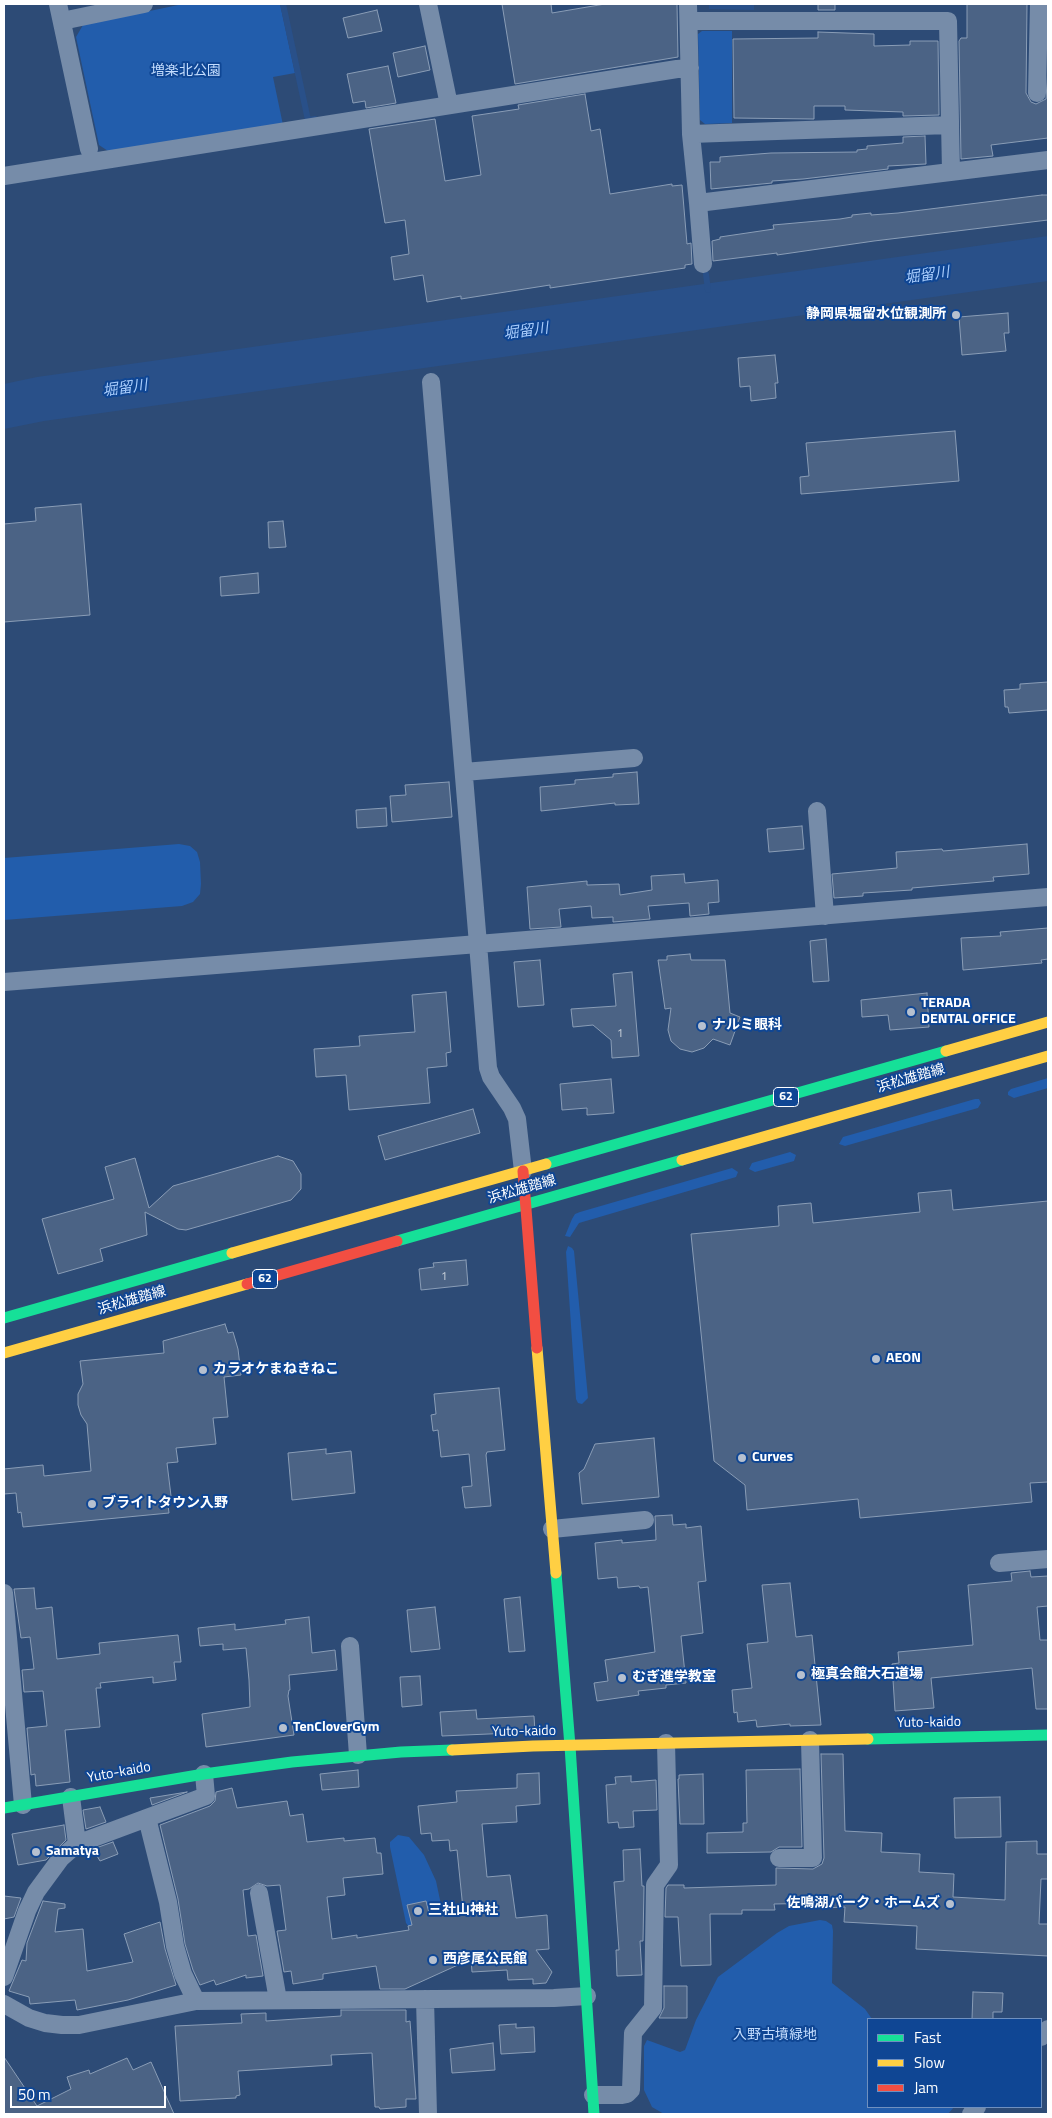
<!DOCTYPE html>
<html>
<head>
<meta charset="utf-8">
<style>
	body { margin:0 }
	#map { position:relative; width:1052px; height:2118px; overflow:hidden; background:#2d4b76; font-family:"Titillium Web",sans-serif }
	canvas { display:block }
	.frame { position:absolute; inset:0; border:5px solid #fff; pointer-events:none }
	.legend { position:absolute; left:867px; top:2018px; width:175px; height:90px; box-sizing:border-box; background:#0f4694; border:1px solid #6f90bf; margin:0; padding:6px 9px; list-style:none; font-size:15px; color:#fff }
	.legend li { display:flex; align-items:center; gap:10px; height:25px }
	.legend b { width:25px; border:1px solid #6f90bf }
	.scale { position:absolute; left:10px; top:2086px; width:156px; height:22px; box-sizing:border-box; border:2px solid #fff; border-top:0; padding-left:6px; font-size:15px; line-height:18px; white-space:nowrap; color:#fff; -webkit-text-stroke:4px #0f4694; paint-order:stroke }
</style>
</head>
<body>
<div id="map">
<canvas width="1052" height="2118"></canvas>
<div class="frame"></div>
<ul class="legend">
<li><b style="height:6px;background:#16e098"></b>Fast</li>
<li><b style="height:6px;background:#ffcf43"></b>Slow</li>
<li><b style="height:6px;background:#f24e42"></b>Jam</li>
</ul>
<div class="scale">50 m</div>
</div>
<script>
const ctx = document.querySelector('canvas').getContext('2d');
ctx.lineJoin = 'round';
function paint(path, color) { ctx.fillStyle = color; ctx.fill(path, 'evenodd'); }
const shape = rows => new Path2D(rows.map(r => 'M' + r).join(''));
function trace(path, color, width, dash) { ctx.strokeStyle = color; ctx.lineWidth = width; ctx.lineCap = dash ? 'butt' : 'round'; ctx.setLineDash(dash || []); ctx.stroke(path); }
function drawText(font, color, halo, rows, align = 'center') {
  ctx.font = font + ' "Titillium Web","Noto Sans JP",sans-serif'; ctx.lineWidth = 4; ctx.setLineDash([]); ctx.textBaseline = 'middle'; ctx.strokeStyle = halo; ctx.fillStyle = color; for (const [text, x, y, turn = 0] of rows) {
    ctx.save(); ctx.translate(x, y); ctx.rotate((+turn || 0) * Math.PI / 180); ctx.textAlign = isNaN(turn) ? turn : align; if (halo) ctx.strokeText(text, 0, 0); ctx.fillText(text, 0, 0); ctx.restore();
  }
}
paint(shape([
	[183,4,280,4,295,73,273,77,283,125,111,153,99,145,76,37,83,25],
	[702,31,732,31,732,123,705,124,700,120,698,34],
	[179,844,190,846,197,852,200,862,201,884,200,894,193,902,182,906,4,920,4,858],
	[1048,1078,1048,1088,1014,1098,1008,1095,1008,1092,1011,1089],
	[975,1099,979,1099,981,1103,978,1108,845,1146,839,1144,843,1137],
	[790,1152,796,1155,794,1161,755,1172,749,1169,752,1163],
	[732,1168,738,1172,736,1177,579,1223,570,1237,565,1236,572,1219,575,1214,580,1212],
	[568,1246,572,1248,574,1251,588,1398,582,1404,578,1403,576,1399,566,1252],
	[398,1835,409,1837,424,1855,436,1881,443,1914,411,1930,406,1923,390,1847,390,1842],
	[820,1920,826,1921,832,1925,833,1931,832,1983,865,2009,872,2019,868,2019,868,2107,954,2107,948,2114,664,2114,652,2107,644,2090,644,2046,647,2040,680,2052,685,2050,696,2020,718,1977,777,1933,789,1926]
]), '#225dac');
paint(shape([
	[709,4,754,4,754,10,709,9],
	[1048,236,1048,281,44,421,4,429,4,384,37,377]
]), '#295089');
trace(shape([
	[283,4,308,120,315,119],
	[706,274,708,290]
]), '#295089', 6);
const building = shape([
	[502,4,551,4,552,13,605,4,677,4,678,57,515,84,502,4],
	[818,4,835,4,835,10,818,10,818,4],
	[967,4,1027,4,1026,93,1031,102,1036,104,1046,99,1048,67,1048,138,991,145,993,156,961,159,959,41,961,38,967,38,967,4],
	[377,10,382,31,348,38,343,18,377,10],
	[818,32,874,34,874,46,910,45,910,41,938,41,939,115,903,116,903,112,845,110,845,106,814,106,814,119,734,118,733,39,818,38,818,32],
	[425,46,430,70,398,77,393,53,425,46],
	[388,66,396,103,366,108,365,101,353,103,347,74,388,66],
	[585,94,591,131,600,129,610,194,672,184,672,186,682,185,687,244,691,243,692,264,685,265,685,268,550,288,550,285,461,299,461,296,427,302,423,275,394,280,391,257,409,254,405,220,385,223,369,129,435,119,445,181,481,175,472,116,519,109,518,105,585,94],
	[925,136,926,164,888,166,888,169,803,179,772,181,772,183,711,189,710,162,720,162,720,157,771,153,857,152,857,150,867,149,867,146,903,143,903,137,925,136],
	[1042,195,1048,195,1048,220,874,241,777,255,777,253,713,261,712,241,720,239,720,237,774,229,773,225,840,219,852,217,852,215,871,213,871,215,898,213,1042,195],
	[1008,313,1009,333,1004,333,1006,351,962,355,959,317,1008,313],
	[775,355,778,383,775,383,776,398,751,401,750,386,740,387,738,358,775,355],
	[955,431,959,481,801,494,800,477,809,476,806,443,955,431],
	[81,504,90,615,4,622,4,524,36,521,35,508,81,504],
	[283,521,286,547,269,548,268,522,283,521],
	[258,573,259,593,221,596,220,577,258,573],
	[1048,682,1048,710,1009,713,1008,707,1005,707,1004,690,1020,689,1020,684,1048,682],
	[637,772,639,804,615,805,615,803,541,811,540,787,575,784,575,780,613,777,613,774,637,772],
	[449,782,452,817,392,822,390,796,406,795,405,785,449,782],
	[386,808,387,826,357,828,356,810,386,808],
	[802,826,804,849,769,852,767,829,802,826],
	[1027,844,1029,874,993,877,994,881,912,888,912,890,863,893,863,896,834,898,832,874,897,868,896,852,942,849,943,851,1027,844],
	[684,874,685,883,718,880,719,902,708,903,709,914,690,916,689,903,648,906,650,919,613,922,613,917,592,918,591,906,559,909,561,927,530,929,527,887,587,881,587,885,619,884,620,895,652,890,651,876,684,874],
	[1048,928,1048,959,1041,960,1042,963,963,970,961,938,1001,936,1000,932,1048,928],
	[826,939,829,981,813,982,810,941,826,939],
	[690,954,691,960,725,960,730,1013,740,1017,730,1045,713,1039,704,1048,692,1052,680,1049,671,1041,668,1030,671,1008,665,1009,658,960,667,960,667,956,690,954],
	[540,960,544,1005,518,1007,514,962,540,960],
	[632,972,639,1056,612,1058,611,1040,593,1025,573,1027,571,1009,616,1006,613,974,632,972],
	[446,992,451,1052,446,1053,447,1066,427,1068,430,1103,349,1110,346,1075,316,1077,314,1049,360,1046,359,1036,415,1032,412,995,446,992],
	[927,993,929,1027,890,1030,888,1015,862,1017,861,1000,927,993],
	[611,1079,614,1113,587,1115,587,1108,562,1110,560,1084,611,1079],
	[473,1109,480,1133,385,1160,378,1136,473,1109],
	[278,1156,293,1161,301,1174,301,1189,291,1200,186,1230,178,1229,145,1212,147,1235,100,1249,103,1261,58,1274,42,1219,114,1199,105,1167,135,1158,149,1208,173,1186,278,1156],
	[951,1190,953,1210,1048,1201,1048,1482,1030,1483,1032,1502,947,1510,860,1518,858,1499,747,1510,745,1485,714,1461,691,1234,779,1226,778,1206,811,1203,813,1223,920,1212,918,1193,951,1190],
	[466,1260,468,1285,421,1290,419,1269,434,1267,433,1263,466,1260],
	[225,1324,228,1333,233,1332,238,1349,241,1375,224,1377,228,1417,213,1418,216,1444,176,1448,178,1462,167,1463,171,1496,167,1497,169,1513,23,1527,21,1512,18,1513,16,1493,4,1494,4,1469,43,1465,44,1476,91,1471,87,1424,81,1415,78,1405,78,1394,83,1384,80,1361,164,1353,163,1341,225,1324],
	[499,1388,505,1450,487,1452,486,1455,491,1506,465,1508,462,1487,472,1486,469,1454,441,1457,438,1430,433,1431,431,1415,436,1414,434,1394,499,1388],
	[654,1438,659,1497,582,1504,579,1473,584,1469,595,1444,654,1438],
	[326,1449,326,1454,351,1451,355,1493,292,1500,288,1453,326,1449],
	[672,1515,673,1525,686,1524,686,1528,701,1526,703,1550,706,1581,698,1582,703,1633,681,1636,686,1683,666,1685,666,1688,638,1691,639,1695,597,1701,594,1683,608,1681,605,1660,655,1652,648,1587,640,1588,639,1586,618,1588,617,1577,598,1579,595,1543,622,1540,622,1543,656,1540,655,1516,672,1515],
	[1030,1571,1031,1577,1048,1576,1048,1606,1037,1607,1040,1640,1048,1640,1048,1709,1036,1709,1032,1668,931,1678,934,1708,895,1711,892,1664,899,1663,898,1652,973,1645,968,1585,1012,1581,1011,1573,1030,1571],
	[790,1583,796,1637,812,1635,821,1725,790,1726,790,1724,757,1727,756,1720,738,1722,737,1712,734,1713,732,1690,752,1688,747,1644,768,1642,762,1585,790,1583],
	[34,1588,36,1609,52,1607,57,1659,100,1654,99,1643,178,1635,181,1662,174,1662,176,1680,153,1683,153,1677,100,1683,101,1688,96,1688,100,1727,65,1730,70,1782,36,1786,35,1774,31,1775,27,1728,47,1726,43,1691,24,1692,22,1670,34,1669,30,1637,21,1638,14,1589,34,1588],
	[520,1597,525,1651,509,1652,504,1599,520,1597],
	[435,1607,440,1649,411,1652,407,1610,435,1607],
	[309,1617,312,1653,335,1650,337,1670,289,1675,290,1690,289,1690,288,1696,294,1735,206,1747,202,1714,250,1707,249,1680,246,1648,223,1650,223,1644,200,1646,198,1628,235,1624,235,1630,286,1624,285,1620,309,1617],
	[420,1676,422,1705,402,1707,400,1677,420,1676],
	[476,1710,477,1719,534,1716,535,1732,442,1736,440,1712,476,1710],
	[821,1754,843,1754,845,1831,882,1833,881,1852,920,1854,919,1872,954,1874,953,1897,1005,1900,1006,1842,1037,1841,1037,1854,1048,1854,1048,1879,1041,1879,1039,1924,1048,1924,1048,1956,916,1949,917,1926,844,1922,845,1907,823,1908,823,1903,774,1904,775,1910,742,1910,742,1914,710,1914,711,1965,681,1966,678,1917,665,1917,666,1888,668,1885,684,1885,684,1888,776,1885,776,1868,813,1869,822,1864,824,1858,821,1754],
	[800,1769,802,1847,779,1847,771,1852,707,1853,707,1833,743,1832,743,1823,747,1823,746,1770,800,1769],
	[358,1770,359,1787,322,1790,320,1774,358,1770],
	[539,1773,540,1804,516,1806,517,1822,482,1824,487,1877,510,1875,516,1918,547,1915,549,1949,536,1950,552,1972,546,1983,533,1984,533,1979,508,1980,507,1970,472,1972,471,1959,405,1989,380,1989,376,1966,323,1974,323,1979,293,1984,291,1971,284,1972,277,1931,286,1930,280,1885,267,1886,258,1883,249,1889,243,1890,248,1936,256,1935,263,1976,246,1978,246,1975,216,1985,214,1980,200,1985,193,1970,185,1944,178,1899,160,1825,210,1806,215,1801,216,1792,232,1788,237,1808,287,1801,290,1816,303,1814,307,1842,344,1838,344,1841,375,1838,377,1853,381,1853,383,1874,343,1878,345,1895,327,1897,332,1939,357,1935,357,1938,409,1930,408,1926,412,1925,407,1905,426,1901,429,1913,463,1909,457,1850,450,1851,449,1840,432,1841,431,1833,421,1834,418,1806,457,1802,456,1791,517,1788,517,1774,539,1773],
	[703,1774,704,1824,680,1824,678,1779,679,1779,679,1775,703,1774],
	[631,1776,631,1782,656,1780,657,1810,633,1811,634,1827,619,1828,618,1822,608,1823,606,1785,616,1784,615,1777,631,1776],
	[187,1792,152,1805,150,1798,187,1792],
	[1000,1797,1001,1837,955,1838,954,1798,1000,1797],
	[100,1807,106,1822,86,1829,83,1810,100,1807],
	[64,1825,66,1840,46,1860,18,1865,12,1834,64,1825],
	[113,1842,118,1854,100,1861,93,1849,113,1842],
	[640,1849,642,1886,644,1886,643,1941,640,1941,642,1975,617,1976,616,1950,619,1950,614,1882,624,1881,623,1850,640,1849],
	[4,1896,21,1898,14,1917,4,1919,4,1896],
	[43,1901,65,1904,65,1908,58,1909,55,1932,83,1929,87,1971,133,1962,124,1934,160,1922,165,1949,176,1985,128,2000,77,2010,75,2000,30,2004,29,1997,9,1991,22,1960,26,1961,27,1943,43,1901],
	[664,1986,687,1986,687,2018,659,2018,664,2008,664,1986],
	[973,1992,1003,1993,1002,2012,993,2012,993,2019,972,2019,973,1992],
	[341,2010,406,2010,406,2022,410,2021,416,2099,406,2099,406,2107,380,2109,379,2107,375,2107,372,2053,331,2055,332,2065,238,2071,240,2095,236,2096,236,2098,180,2101,175,2026,242,2023,241,2014,266,2013,266,2021,341,2016,341,2010],
	[516,2024,516,2028,534,2027,535,2052,501,2054,499,2025,516,2024],
	[493,2043,495,2070,452,2073,450,2049,493,2043],
	[4,2057,37,2106,71,2089,67,2077,89,2070,90,2074,127,2058,133,2070,151,2062,174,2114,4,2114,4,2057]
]);
paint(building, '#4b6385');
trace(building, '#8a9db6', 1);
trace(shape([
	[58,4,89,149],
	[428,4,449,105],
	[688,4,691,134,698,203,1048,160],
	[62,21,144,4],
	[689,21,948,21,951,172],
	[1037,93,1039,4],
	[691,134,949,125],
	[4,176,677,69,690,68],
	[698,203,703,264],
	[464,772,634,758],
	[817,811,825,916],
	[4,982,478,944,431,382],
	[523,1171,517,1119,512,1108,491,1077,488,1068,478,944,1048,897],
	[552,1529,645,1520],
	[999,1563,1048,1559],
	[4,1593,23,1805],
	[350,1646,358,1755],
	[71,1797,77,1844],
	[147,1818,168,1902,175,1946,183,1974,196,2001],
	[779,1858,813,1858,810,1740],
	[259,1893,278,2000],
	[4,1977,27,1911,36,1892,61,1858,77,1844,206,1796,204,1774],
	[425,1999,428,2114],
	[4,2004,29,2018,45,2023,62,2025,79,2025,196,2001,554,1998,587,1996],
	[1041,2037,1048,2029],
	[593,2095,622,2095,627,2094,631,2090,633,2033,653,2008,655,1885,669,1865,666,1743],
	[971,2114,977,2107]
]), '#768ca9', 18);
trace(shape([
	[546,1164,946,1051],
	[397,1241,682,1160],
	[4,1318,232,1253],
	[556,1573,570,1746,594,2114],
	[868,1739,1048,1735],
	[4,1808,204,1774,292,1762,401,1752,452,1750]
]), '#16e098', 11);
trace(shape([
	[946,1051,1048,1022],
	[682,1160,1048,1056],
	[232,1253,546,1164],
	[537,1348,556,1573],
	[4,1353,247,1284],
	[452,1750,533,1746,868,1739]
]), '#ffcf43', 11);
trace(shape([
	[523,1171,537,1348],
	[247,1284,397,1241]
]), '#f24e42', 11);
for (const [x, y, r, color] of [
	[956,315,5,"#b6c0cf"],
	[911,1012,5,"#b6c0cf"],
	[702,1026,5,"#b6c0cf"],
	[876,1359,5,"#b6c0cf"],
	[203,1370,5,"#b6c0cf"],
	[742,1458,5,"#b6c0cf"],
	[92,1504,5,"#b6c0cf"],
	[801,1675,5,"#b6c0cf"],
	[622,1678,5,"#b6c0cf"],
	[283,1728,5,"#b6c0cf"],
	[36,1852,5,"#b6c0cf"],
	[950,1904,5,"#b6c0cf"],
	[418,1911,5,"#b6c0cf"],
	[433,1960,5,"#b6c0cf"]
]) { const dot = new Path2D(); dot.arc(x, y, r, 0, 2 * Math.PI); ctx.fillStyle = color; ctx.fill(dot); trace(dot, '#0f4694', 2); }
drawText('11px', '#d2d8e0', null, [
	["1",620,1034],
	["1",444,1277]
]);
for (const [x, y, w] of [
	[786,1097,25],
	[265,1279,25]
]) { const box = new Path2D(); box.roundRect(x - w / 2, y - 9.5, w, 19, 4); ctx.fillStyle = '#0f4694'; ctx.fill(box); trace(box, '#fff', 1); }
drawText('bold 12px', '#fff', null, [
	["62",786,1097],
	["62",265,1279]
]);
drawText('14px', '#c4ddfe', '#0f4694', [
	["増楽北公園",186,72],
	["入野古墳緑地",775,2036]
]);
drawText('bold 14px', '#fff', '#0f4694', [
	["静岡県堀留水位観測所",946,315,"right"],
	["TERADA",921,1004],
	["DENTAL OFFICE",921,1020],
	["ナルミ眼科",712,1026],
	["AEON",886,1359],
	["カラオケまねきねこ",213,1370],
	["Curves",752,1458],
	["ブライトタウン入野",102,1504],
	["極真会館大石道場",811,1675],
	["むぎ進学教室",632,1678],
	["TenCloverGym",293,1728],
	["Samatya",46,1852],
	["佐鳴湖パーク・ホームズ",940,1904,"right"],
	["三社山神社",428,1911],
	["西彦尾公民館",443,1960]
], 'left');
drawText('14px', '#fff', '#0f4694', [
	["浜松雄踏線",911,1079,-16],
	["浜松雄踏線",522,1190,-16],
	["浜松雄踏線",132,1301,-16],
	["Yuto-kaido",929,1723,-1],
	["Yuto-kaido",524,1732,-1],
	["Yuto-kaido",119,1773,-10]
]);
drawText('italic 15px', '#a8ccfb', '#0f4694', [
	["堀留川",927,276,-8],
	["堀留川",526,332,-8],
	["堀留川",125,389,-8]
]);
</script>
</body>
</html>
